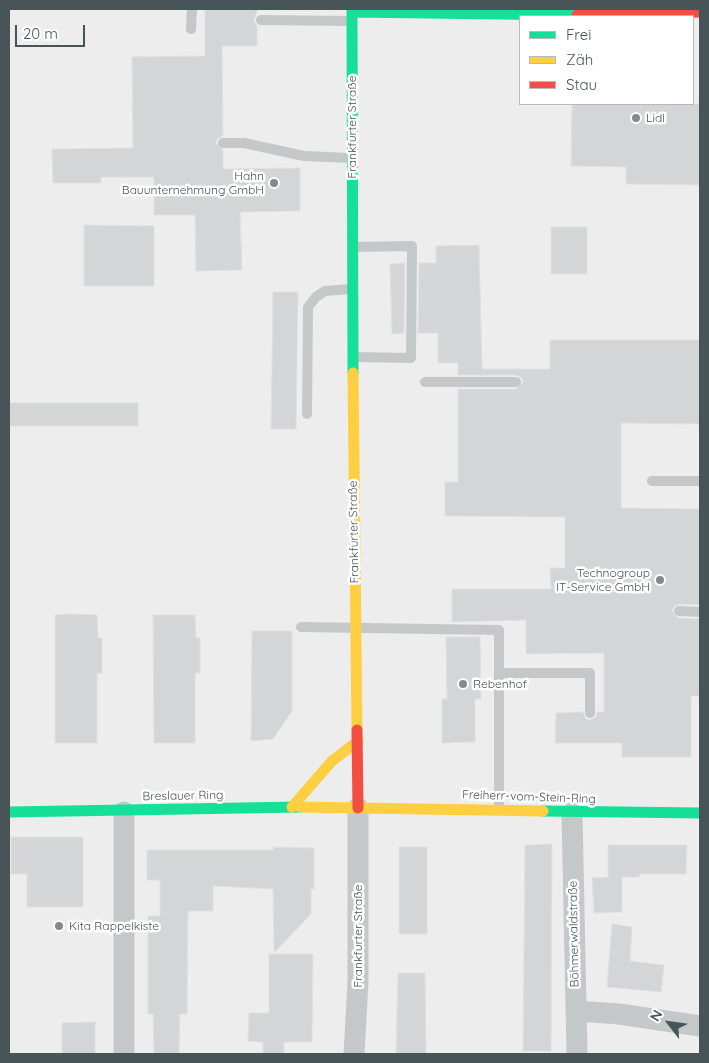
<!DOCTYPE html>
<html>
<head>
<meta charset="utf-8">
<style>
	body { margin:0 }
	#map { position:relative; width:709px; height:1063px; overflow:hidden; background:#eeeded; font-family:Quicksand,sans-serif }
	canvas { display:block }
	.frame { position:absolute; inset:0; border:10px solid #475558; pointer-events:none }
	.legend { position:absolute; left:519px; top:15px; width:175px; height:90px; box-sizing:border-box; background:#fff; border:1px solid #b5bbbc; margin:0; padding:6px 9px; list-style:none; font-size:15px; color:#475558 }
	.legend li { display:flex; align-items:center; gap:10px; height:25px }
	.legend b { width:25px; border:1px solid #b5bbbc }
	.north { position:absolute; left:644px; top:998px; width:50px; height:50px; -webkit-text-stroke:4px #fff; paint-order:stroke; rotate:300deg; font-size:14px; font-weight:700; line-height:20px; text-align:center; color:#475558 }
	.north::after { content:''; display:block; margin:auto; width:18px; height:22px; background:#475558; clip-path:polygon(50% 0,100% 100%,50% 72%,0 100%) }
	.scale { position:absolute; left:15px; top:25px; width:70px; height:22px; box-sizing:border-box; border:2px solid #475558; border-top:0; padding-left:6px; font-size:15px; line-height:18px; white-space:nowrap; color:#475558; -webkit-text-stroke:4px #fff; paint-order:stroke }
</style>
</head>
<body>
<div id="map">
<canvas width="709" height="1063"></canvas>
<div class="frame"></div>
<ul class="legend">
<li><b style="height:6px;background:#16e098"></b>Frei</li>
<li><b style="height:6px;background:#ffcf43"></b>Zäh</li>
<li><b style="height:6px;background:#f24e42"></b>Stau</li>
</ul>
<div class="north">N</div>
<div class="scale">20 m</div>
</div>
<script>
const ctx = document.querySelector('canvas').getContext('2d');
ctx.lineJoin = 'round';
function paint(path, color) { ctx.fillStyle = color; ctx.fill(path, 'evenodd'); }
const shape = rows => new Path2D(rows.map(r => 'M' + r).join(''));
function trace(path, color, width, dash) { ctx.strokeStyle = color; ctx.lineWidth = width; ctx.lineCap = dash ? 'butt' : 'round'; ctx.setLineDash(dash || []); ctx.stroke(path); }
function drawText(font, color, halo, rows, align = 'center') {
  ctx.font = font + ' Quicksand,sans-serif'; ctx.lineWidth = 5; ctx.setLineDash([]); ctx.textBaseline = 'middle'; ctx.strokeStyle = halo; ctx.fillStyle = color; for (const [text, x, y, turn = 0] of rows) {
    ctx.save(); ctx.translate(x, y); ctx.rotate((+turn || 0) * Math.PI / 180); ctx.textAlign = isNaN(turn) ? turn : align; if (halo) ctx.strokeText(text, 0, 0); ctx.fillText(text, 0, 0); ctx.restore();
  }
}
const building = shape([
	[205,9,258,9,254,20,257,26,257,46,222,46,223,136,217,139,216,143,223,150,223,169,300,168,300,211,240,212,242,270,196,271,195,215,154,215,154,177,101,177,101,183,53,183,52,149,133,148,132,57,205,56,205,9],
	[572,104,700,104,700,185,626,184,626,167,571,166,572,104],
	[84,225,154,226,154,286,84,286,84,225],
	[551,227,587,227,587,274,551,274,551,227],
	[479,245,482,369,550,369,550,340,700,340,700,424,621,423,621,508,700,509,700,605,679,604,674,607,672,611,678,618,700,619,700,696,691,696,691,757,622,757,622,743,555,743,556,713,583,712,586,719,590,720,596,717,597,712,604,712,604,653,526,654,526,620,452,622,452,589,551,589,550,568,565,568,565,517,445,516,445,482,458,482,458,389,516,389,523,382,522,378,516,375,458,375,458,363,438,363,438,333,418,333,419,263,436,263,436,246,479,245],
	[405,263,404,333,392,334,390,264,405,263],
	[273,292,298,292,296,429,271,429,273,292],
	[9,403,138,403,138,426,9,426,9,403],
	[68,614,97,615,98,638,102,638,102,673,97,673,97,743,55,743,55,615,68,614],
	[153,615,195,615,196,638,200,638,200,673,195,673,195,743,154,743,153,615],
	[252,631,292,631,292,711,273,739,251,741,252,631],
	[446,637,480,637,481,699,475,699,475,742,442,743,442,699,447,699,446,637],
	[11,837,83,837,83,907,27,907,27,874,11,874,11,837],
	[552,844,551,1051,523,1051,525,845,552,844],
	[608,845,687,845,686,874,640,874,639,877,622,877,622,912,594,913,592,878,610,877,608,877,608,845],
	[274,847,314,848,314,889,311,889,311,914,274,953,273,889,213,886,213,911,188,911,187,1014,180,1014,179,1054,154,1054,153,1014,148,1014,148,916,160,916,160,880,147,880,147,850,273,850,274,847],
	[399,847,427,847,427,934,399,934,399,847],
	[612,924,632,927,630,961,664,965,661,992,607,987,612,924],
	[269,954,313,954,312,1042,284,1042,284,1054,263,1054,263,1042,248,1041,249,1013,269,1013,269,954],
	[398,973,425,973,426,1054,396,1054,398,973],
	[95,1022,95,1054,62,1054,62,1023,95,1022]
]);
paint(building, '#d4d5d6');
trace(building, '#dfe0e0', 1);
trace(shape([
	[261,20,350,21],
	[191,29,192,9],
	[223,143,244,143,304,156,351,158],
	[353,247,412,246,411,358,353,357],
	[425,382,516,382],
	[307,414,308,307,316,297,325,291,351,289],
	[652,481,700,481],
	[679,611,700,612],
	[301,627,499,630,499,673,590,673,590,713],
	[499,673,499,808]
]), '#c5c8c9', 10);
trace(shape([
	[124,812,124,1054],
	[572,813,577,1054],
	[576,1011,619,1014,700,1026],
	[354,1054,358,982,358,808]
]), '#c5c8c9', 21);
trace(shape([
	[352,9,353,373],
	[352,12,577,15],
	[543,811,700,813],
	[9,812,300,807]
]), '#16e098', 11);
trace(shape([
	[353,373,357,730],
	[292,807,332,761,358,741],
	[300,807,543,811]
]), '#ffcf43', 11);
trace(shape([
	[577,15,700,12],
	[357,730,358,808]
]), '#f24e42', 11);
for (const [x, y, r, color] of [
	[636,118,5,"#818a8c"],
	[274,183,5,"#818a8c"],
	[660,580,5,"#818a8c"],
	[463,684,5,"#818a8c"],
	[59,926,5,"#818a8c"]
]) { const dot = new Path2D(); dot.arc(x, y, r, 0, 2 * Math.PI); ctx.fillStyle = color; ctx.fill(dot); trace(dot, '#fff', 2); }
drawText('12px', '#475558', '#fff', [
	["Lidl",646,118],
	["Hahn",264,176,"right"],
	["Bauunternehmung GmbH",264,190,"right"],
	["Technogroup",650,573,"right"],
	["IT-Service GmbH",650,587,"right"],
	["Rebenhof",473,684],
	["Kita Rappelkiste",69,926]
], 'left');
drawText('12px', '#475558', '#fff', [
	["Frankfurter Straße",352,127,-90],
	["Frankfurter Straße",354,532,-91],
	["Breslauer Ring",183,796,-1],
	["Freiherr-vom-Stein-Ring",529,797,2],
	["Böhmerwaldstraße",574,934,-91],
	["Frankfurter Straße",358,936,-90]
]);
</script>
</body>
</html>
